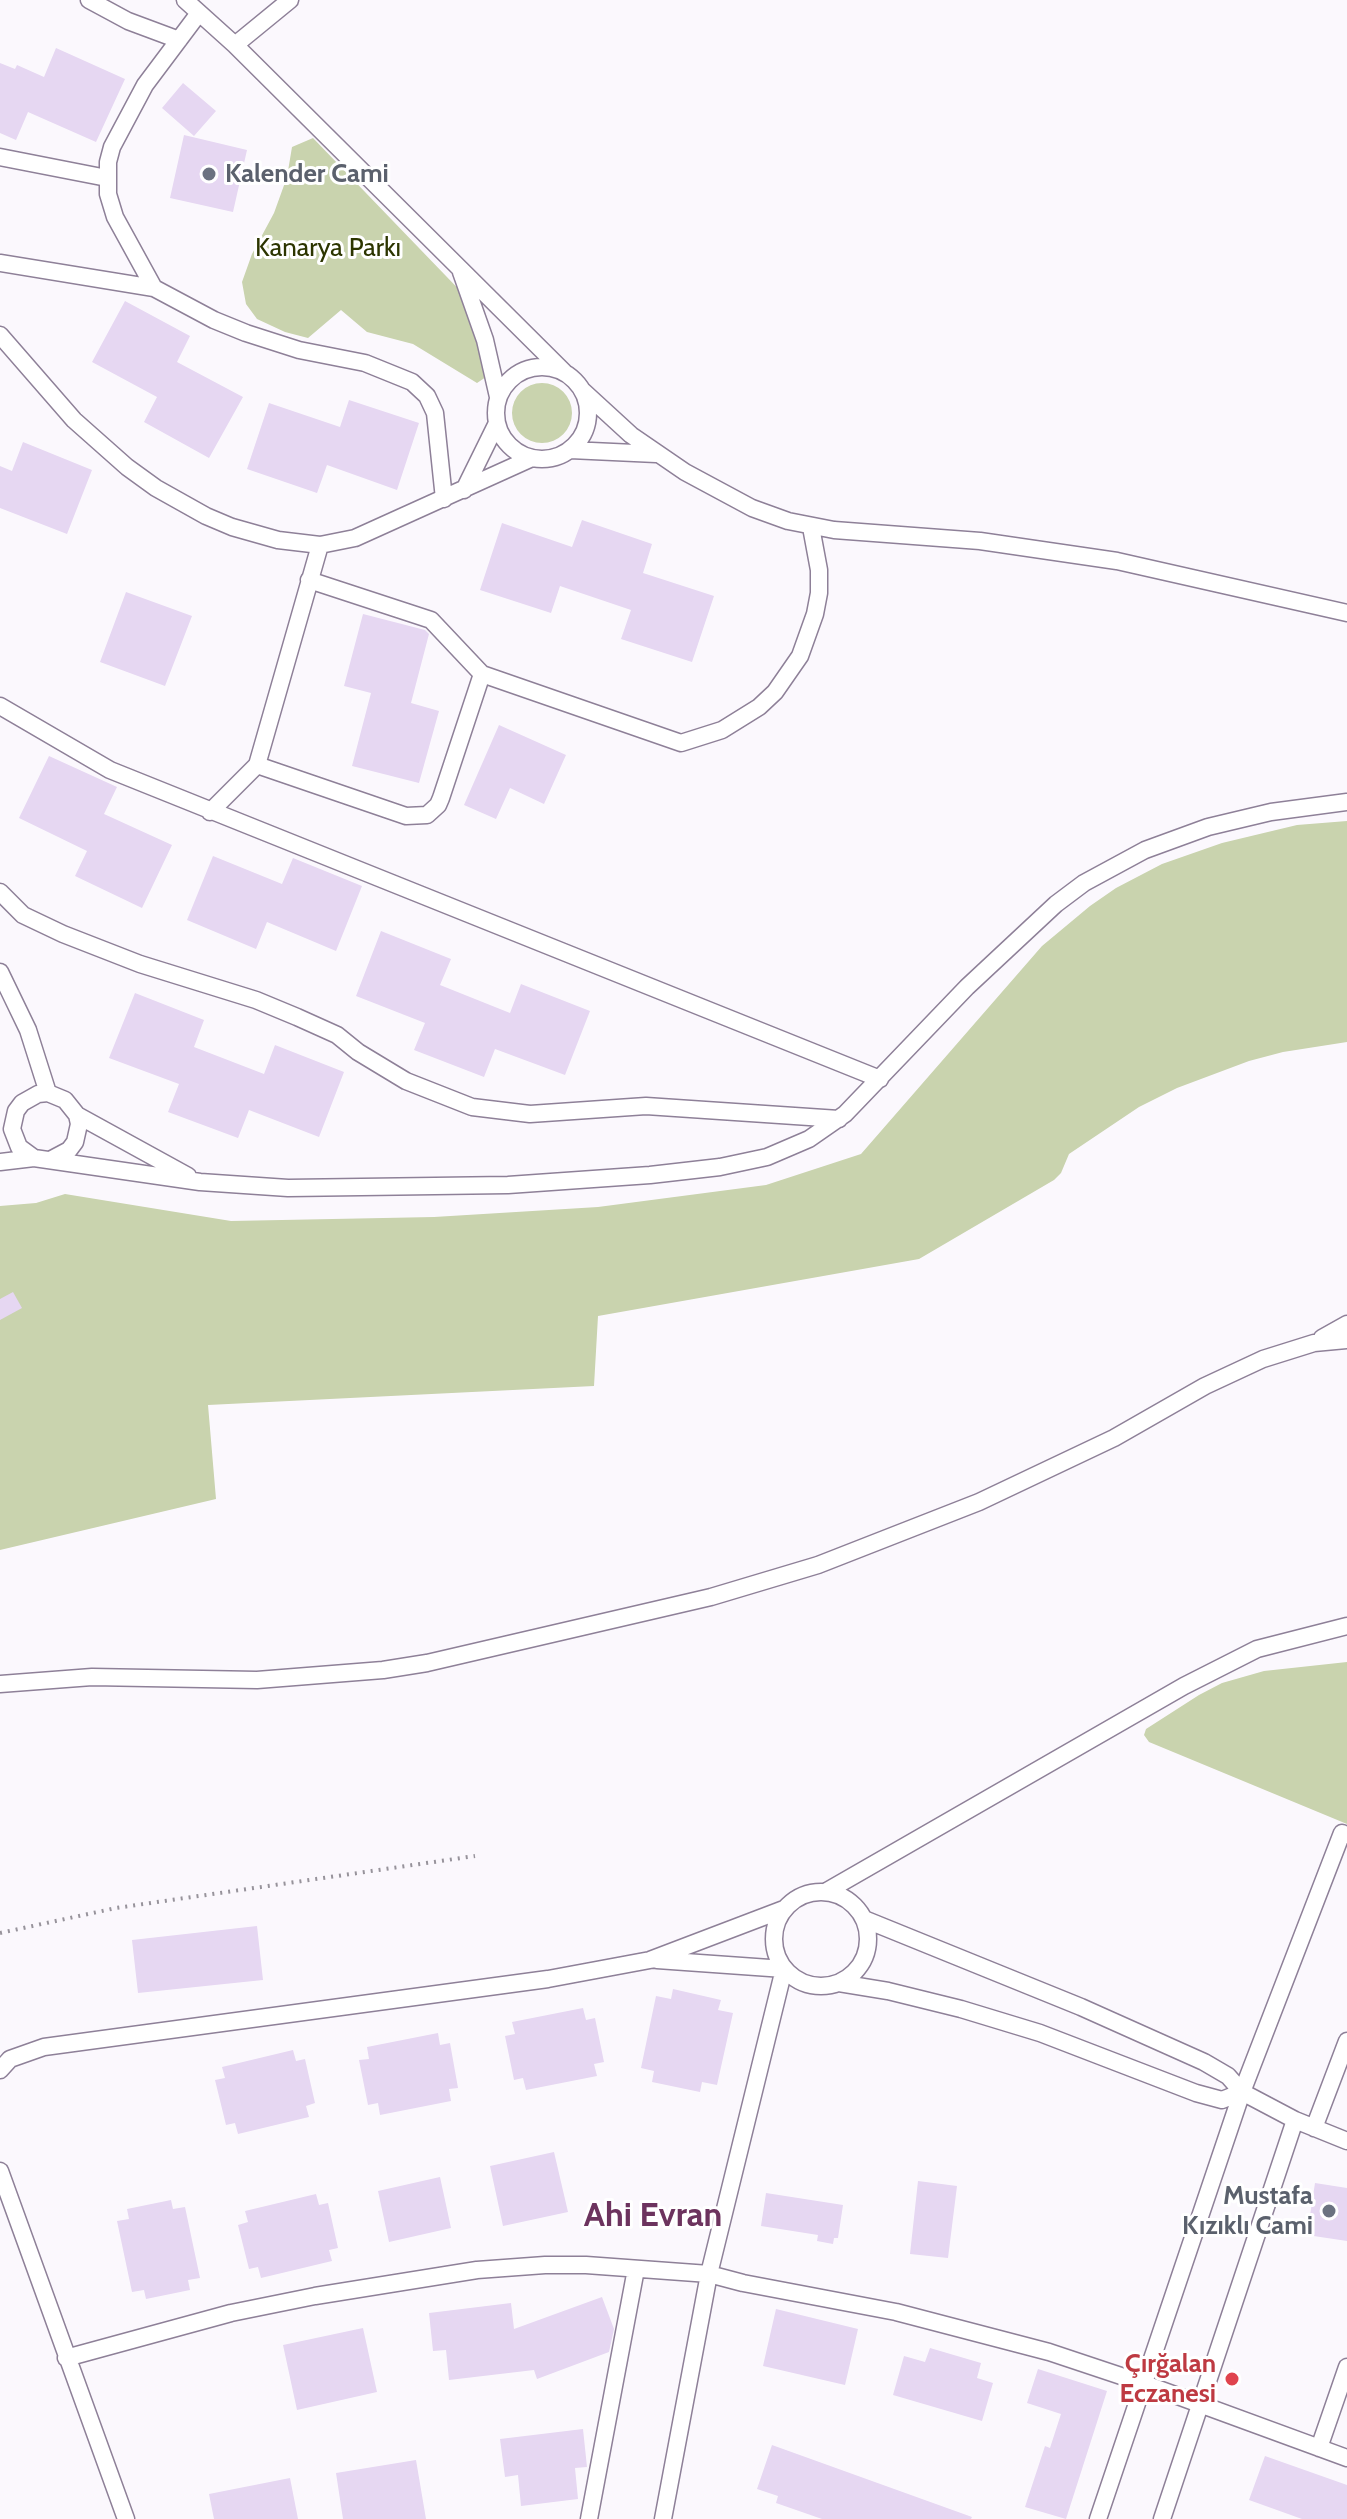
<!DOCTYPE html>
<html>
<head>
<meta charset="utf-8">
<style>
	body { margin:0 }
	canvas { display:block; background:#fbf8fd }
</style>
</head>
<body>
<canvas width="1347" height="2519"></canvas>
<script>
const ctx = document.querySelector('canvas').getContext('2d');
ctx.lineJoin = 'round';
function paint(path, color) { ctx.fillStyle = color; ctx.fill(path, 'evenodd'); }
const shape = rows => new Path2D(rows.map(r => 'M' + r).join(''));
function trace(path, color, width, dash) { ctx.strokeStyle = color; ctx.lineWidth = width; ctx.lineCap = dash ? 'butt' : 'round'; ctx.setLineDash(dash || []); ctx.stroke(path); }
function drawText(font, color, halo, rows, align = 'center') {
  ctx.font = font + ' Cabin,sans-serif'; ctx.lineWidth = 6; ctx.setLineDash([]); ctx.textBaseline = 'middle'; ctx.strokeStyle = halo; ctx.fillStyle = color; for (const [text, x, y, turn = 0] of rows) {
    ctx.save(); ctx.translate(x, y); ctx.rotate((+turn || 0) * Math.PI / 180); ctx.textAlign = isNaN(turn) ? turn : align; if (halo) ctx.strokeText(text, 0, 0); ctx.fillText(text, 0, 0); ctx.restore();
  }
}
paint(shape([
	[313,138,472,303,495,371,477,383,413,344,367,332,341,310,308,338,285,332,257,319,246,304,242,282,252,254,274,213,287,177,292,147],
	'512 413a30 30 0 1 1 60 0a30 30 0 1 1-60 0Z',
	[1347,821,1347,1042,1283,1052,1249,1061,1177,1088,1139,1107,1069,1154,1061,1173,1054,1180,919,1259,598,1316,594,1386,208,1405,216,1499,0,1550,0,1206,36,1203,65,1194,231,1221,434,1217,598,1207,766,1185,861,1154,1042,946,1090,906,1116,888,1162,864,1222,843,1297,825],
	[1347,1662,1347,1824,1149,1742,1144,1735,1146,1729,1199,1695,1222,1683,1264,1671]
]), '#c9d3ae');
paint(shape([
	[56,48,125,79,96,142,28,112,16,140,0,133,0,63,15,69,17,65,44,77],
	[183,83,216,111,194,136,162,108],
	[184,135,247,150,233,212,170,198],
	[125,301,190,336,177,362,243,397,209,458,144,422,157,397,92,362],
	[349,400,419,423,397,490,327,465,317,493,247,469,269,403,340,427],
	[23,442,92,470,67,534,0,508,0,466,12,471],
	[582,520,652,544,643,573,714,596,692,662,621,639,631,610,560,586,551,613,480,590,502,523,572,547],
	[126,592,192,616,165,686,100,662],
	[363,614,425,630,429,634,411,703,439,711,419,783,352,766,371,693,344,686],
	[499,725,566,755,544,804,510,788,496,819,464,805],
	[49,756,117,787,104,814,172,845,142,908,75,876,87,851,19,818],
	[213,856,282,884,293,858,362,886,336,951,267,922,256,949,187,920],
	[381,931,451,959,440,985,510,1013,521,984,590,1011,565,1075,495,1049,484,1077,414,1050,425,1023,356,996],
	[135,993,204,1020,194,1047,264,1074,275,1045,344,1072,319,1137,249,1110,238,1138,168,1112,179,1084,109,1058],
	[13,1292,22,1308,0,1320,0,1299],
	[257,1926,263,1980,138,1993,132,1940],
	[673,1989,721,2000,718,2010,733,2013,717,2085,702,2082,700,2092,652,2082,654,2071,641,2068,656,1996,671,1999],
	[583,2008,586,2020,595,2018,604,2062,594,2064,597,2076,526,2090,523,2078,514,2080,505,2036,515,2034,512,2022],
	[438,2033,440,2045,450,2043,458,2088,449,2089,451,2101,380,2115,378,2103,368,2105,359,2060,369,2059,367,2047],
	[293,2050,296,2061,305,2059,315,2103,306,2106,309,2117,238,2134,235,2123,226,2125,215,2080,225,2078,222,2067],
	[554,2152,568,2212,503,2226,490,2166],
	[440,2177,451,2228,389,2242,378,2191],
	[918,2181,957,2186,948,2258,910,2254],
	[1315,2183,1347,2188,1347,2241,1307,2235],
	[766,2193,843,2205,838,2238,834,2238,833,2244,817,2241,818,2235,761,2226],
	[316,2194,319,2205,328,2203,338,2248,329,2250,332,2261,261,2278,258,2267,249,2269,238,2225,248,2222,245,2211],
	[171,2200,173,2209,185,2207,200,2278,188,2280,190,2290,146,2299,144,2290,132,2292,117,2221,129,2219,127,2209],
	[602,2297,614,2329,609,2352,537,2379,534,2370,449,2380,446,2350,433,2351,429,2313,511,2303,514,2329],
	[776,2309,858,2329,845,2385,763,2366],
	[363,2328,377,2392,297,2410,283,2345],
	[930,2348,981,2363,977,2378,993,2383,982,2421,893,2395,904,2356,925,2362],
	[1038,2369,1107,2391,1066,2519,1025,2507,1045,2446,1050,2448,1061,2414,1027,2403],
	[583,2429,587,2467,575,2468,578,2499,521,2506,518,2475,505,2477,500,2439],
	[772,2445,972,2517,971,2519,822,2519,776,2503,778,2496,757,2489],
	[1265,2456,1347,2485,1347,2519,1302,2519,1249,2500],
	[416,2460,426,2519,343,2519,336,2473],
	[290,2478,298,2519,214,2519,209,2494]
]), '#e6d7f2');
const minor = shape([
	[89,0,128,21,179,40],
	[185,0,235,45,564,372],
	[235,45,290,0],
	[0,157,107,178],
	[0,263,154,288,214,320,246,333,299,350,365,363,412,382,427,396,435,413,444,499],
	[461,272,485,340,498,397],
	[154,288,115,217,108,194,108,162,112,147,145,85,199,13],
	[0,335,74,420,127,467,156,488,206,516,232,527,278,540,320,545,355,538,532,458],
	'496 413a46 46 0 1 1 92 0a46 46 0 1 1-92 0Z',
	[583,391,631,435,685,472,752,508,788,521,834,530,980,541,1117,561,1347,613],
	[570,450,656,454],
	[464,490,497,423],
	[482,674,681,743,722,730,759,707,775,692,800,656,815,614,819,593,819,570,811,527],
	[0,706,110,770,880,1079],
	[257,765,406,816,427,815,438,805,441,798,482,674,431,620,309,580],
	[210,812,257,765,320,545],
	[0,892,23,915,63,934,140,964,256,1000,297,1017,337,1035,358,1052,406,1081,472,1107,530,1114,646,1106,839,1119],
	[0,972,28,1030,48,1093],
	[77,1115,188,1176],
	[52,1159,69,1150,75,1142,79,1124,77,1115,65,1100,48,1093,38,1094,22,1103,16,1111,12,1129,19,1147,34,1158,200,1182,288,1188,508,1185,650,1175,720,1167,767,1157,809,1139,845,1114,967,987,1056,904,1084,883,1145,850,1208,827,1271,812,1347,802],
	[0,1162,34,1158],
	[1322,1338,1347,1324],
	[0,1684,92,1677,257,1680,383,1670,427,1663,711,1597,818,1565,979,1502,1114,1438,1205,1386,1263,1359,1314,1343,1347,1340],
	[827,1891,1184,1686,1257,1649,1347,1626],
	'774 1939a47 47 0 1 1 94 0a47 47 0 1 1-94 0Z',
	[864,1919,1081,2007,1204,2062,1228,2076,1242,2092,1295,2120,1347,2141],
	[657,1960,784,1969,709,2274,663,2519],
	[839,1983,888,1991,961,2009,1040,2033,1196,2093,1222,2100,1242,2092],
	[0,2070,10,2059,44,2047,548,1979,650,1960,784,1909],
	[1314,2128,1347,2041],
	[0,2171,126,2519],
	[66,2358,231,2313,315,2296,477,2270,545,2265,586,2265,709,2274,743,2283,896,2312,1049,2352,1145,2384,1347,2458],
	[1319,2448,1347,2367],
	[589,2519,636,2269],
	[1098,2519,1242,2092,1342,1833,1347,1835],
	[1162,2519,1295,2120]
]);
trace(minor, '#8e8098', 19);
trace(shape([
	[0,1933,116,1908,475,1856]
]), '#97939b', 4, [2, 6]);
trace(minor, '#fff', 16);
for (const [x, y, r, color] of [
	[209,174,8,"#6b7280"],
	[1329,2211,8,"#6b7280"],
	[1232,2379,8,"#e0444e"]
]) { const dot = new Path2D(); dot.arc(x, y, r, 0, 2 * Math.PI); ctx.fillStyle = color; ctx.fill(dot); trace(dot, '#fff', 3); }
drawText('bold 26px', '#5b616d', '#fff', [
	["Kalender Cami",225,174],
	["Mustafa",1313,2196,"right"],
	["Kızıklı Cami",1313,2226,"right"]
], 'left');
drawText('26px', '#2c3500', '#fff', [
	["Kanarya Parkı",328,248]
]);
drawText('bold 26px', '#be3a42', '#fff', [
	["Çırğalan",1216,2364],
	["Eczanesi",1216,2394]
], 'right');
drawText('bold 34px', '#6c335e', '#fff', [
	["Ahi Evran",653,2216]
]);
</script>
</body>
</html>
